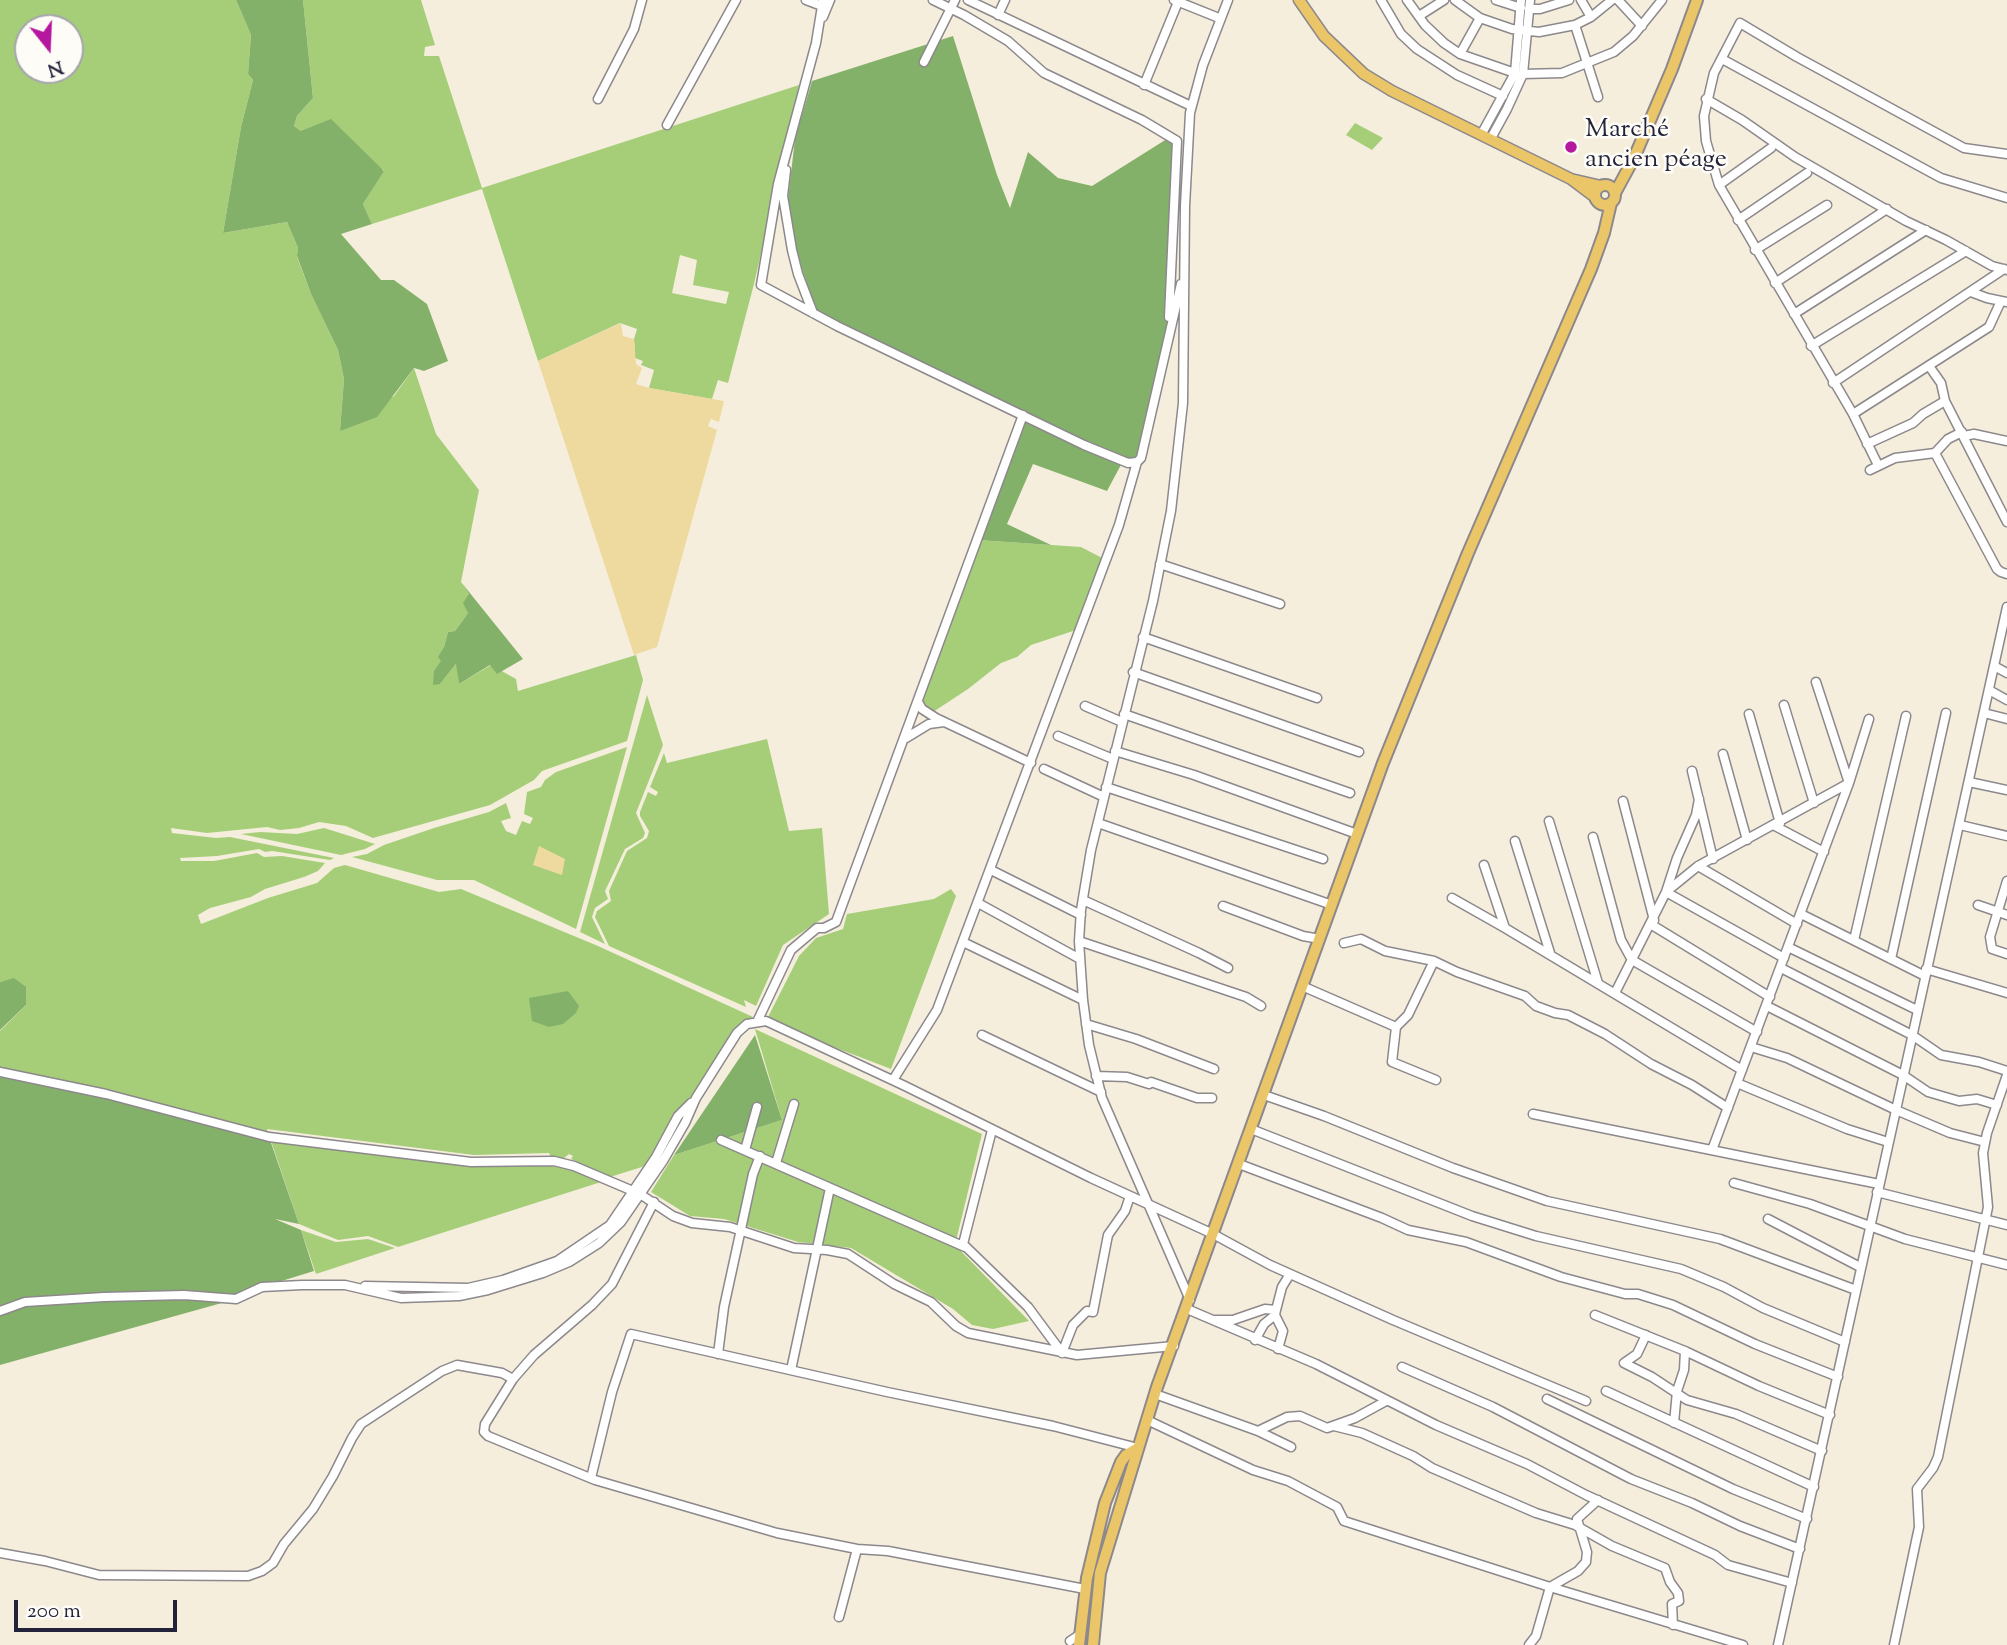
<!DOCTYPE html>
<html>
<head>
<meta charset="utf-8">
<style>
	body { margin:0 }
	#map { position:relative; width:2007px; height:1645px; overflow:hidden; background:#f5eedc; font-family:"Sorts Mill Goudy",serif }
	canvas { display:block }
	.north { position:absolute; left:14px; top:14px; width:70px; height:70px; box-sizing:border-box; background:#fdfcf7; border:2px solid #a5a5ac; border-radius:50%; rotate:162deg; font-size:19px; font-weight:700; line-height:28px; text-align:center; color:#22223b }
	.north::after { content:''; display:block; margin:auto; width:24px; height:32px; background:#b5179e; clip-path:polygon(50% 0,100% 100%,50% 72%,0 100%) }
	.scale { position:absolute; left:14px; top:1600px; width:163px; height:32px; box-sizing:border-box; border:4px solid #22223b; border-top:0; padding-left:9px; font-size:21px; line-height:24px; white-space:nowrap; color:#22223b; -webkit-text-stroke:5px #fdfcf7; paint-order:stroke }
</style>
</head>
<body>
<div id="map">
<canvas width="2007" height="1645"></canvas>
<div class="north">N</div>
<div class="scale">200 m</div>
</div>
<script>
const ctx = document.querySelector('canvas').getContext('2d');
ctx.lineJoin = 'round';
function paint(path, color) { ctx.fillStyle = color; ctx.fill(path, 'evenodd'); }
const shape = rows => new Path2D(rows.map(r => 'M' + r).join(''));
function trace(path, color, width, dash) { ctx.strokeStyle = color; ctx.lineWidth = width; ctx.lineCap = dash ? 'butt' : 'round'; ctx.setLineDash(dash || []); ctx.stroke(path); }
function drawText(font, color, halo, rows, align = 'center') {
  ctx.font = font + ' "Sorts Mill Goudy",serif'; ctx.lineWidth = 5; ctx.setLineDash([]); ctx.textBaseline = 'middle'; ctx.strokeStyle = halo; ctx.fillStyle = color; for (const [text, x, y, turn = 0] of rows) {
    ctx.save(); ctx.translate(x, y); ctx.rotate((+turn || 0) * Math.PI / 180); ctx.textAlign = isNaN(turn) ? turn : align; if (halo) ctx.strokeText(text, 0, 0); ctx.fillText(text, 0, 0); ctx.restore();
  }
}
paint(shape([
	[0,0,236,0,251,35,248,74,253,80,241,127,223,233,287,222,298,248,297,257,311,294,338,350,344,379,340,431,394,396,414,368,436,434,479,490,461,582,469,594,468,613,455,631,448,632,444,647,439,657,442,661,440,684,457,663,459,684,491,665,516,679,518,691,636,655,643,680,627,741,542,771,534,780,490,805,373,838,346,826,319,822,299,828,280,830,267,827,207,833,171,828,172,833,216,838,230,837,334,858,330,860,272,851,265,852,259,849,217,856,180,858,181,861,214,861,257,853,264,857,282,856,325,863,318,871,304,877,265,889,251,897,210,908,198,915,201,924,268,898,317,883,334,868,345,865,439,892,461,889,598,946,753,1017,742,1024,690,1099,678,1112,645,1166,610,1177,571,1159,573,1156,569,1154,563,1159,551,1157,549,1153,474,1155,267,1129,269,1137,0,1072,0,1031,26,1005,14,979,0,982],
	[28,28,70,28,70,70,28,70],
	[303,0,421,0,435,45,425,47,424,56,439,56,482,188,799,85,754,284,728,383,718,380,712,399,649,388,654,370,641,365,643,361,635,358,634,339,637,329,620,323,538,361,482,189,372,224,363,204,384,170,301,131,294,126,297,116,313,98],
	[680,255,697,260,693,285,729,292,726,304,672,293],
	[1355,123,1383,138,1372,150,1346,135],
	[978,540,1081,547,1106,560,1079,629,1031,645,1017,657,1001,663,968,689,930,714,918,702],
	[647,695,663,745,636,813,645,833,643,838,625,849,605,891,608,899,595,908,592,917,605,944,580,932],
	[767,739,789,831,822,828,829,914,783,945,756,1006,744,1000,746,1007,609,946,595,917,597,911,611,901,609,891,627,851,647,838,649,831,640,816,640,812,648,792,656,796,658,792,650,787,664,753,667,763],
	[627,747,576,929,474,880,437,880,352,857,367,854,384,845,434,828,489,812,506,803,511,818,501,821,506,831,516,835,522,821,530,824,533,818,524,814,527,792,541,787,545,780,556,772],
	[324,828,375,844,365,849,341,855,241,834,260,832,297,834],
	[951,889,956,896,891,1069,766,1021,799,956,816,938,843,929,847,914,934,899],
	[755,1029,982,1134,955,1245,1029,1321,993,1329,972,1325,953,1309,851,1248,798,1242,724,1219,690,1216,651,1192,674,1155,782,1120],
	[271,1141,475,1166,539,1165,571,1168,601,1182,398,1247,368,1236,338,1240,299,1224],
	[301,1230,336,1242,368,1239,395,1248,316,1274]
]), '#a6ce79');
paint(shape([
	[236,0,303,0,313,98,297,116,294,126,301,131,331,119,384,171,363,204,372,224,341,234,381,280,394,280,427,304,448,361,424,371,414,368,377,417,340,431,344,379,338,350,311,294,297,256,298,248,287,222,223,233,241,127,253,80,248,74,251,35],
	[953,36,997,175,1010,208,1028,152,1058,178,1092,186,1170,137,1177,141,1169,334,1141,458,1123,461,1107,491,1033,464,1007,524,1051,545,978,540,1023,415,1078,439,817,311,803,272,797,250,788,199,795,139,812,81],
	[461,582,523,659,497,674,490,665,459,684,456,664,440,684,433,685,434,671,441,661,438,657,444,647,448,632,455,631,468,613,463,603,469,594],
	[14,978,26,987,26,1005,0,1030,0,982],
	[568,991,579,1006,576,1013,563,1024,549,1027,532,1021,529,998],
	[755,1035,782,1120,674,1155],
	[0,1073,106,1094,269,1137,299,1224,275,1219,301,1230,314,1271,262,1287,236,1299,0,1365]
]), '#84b169');
paint(shape([
	[621,323,623,336,634,339,636,364,642,368,636,384,649,388,724,401,719,422,711,419,708,426,717,430,657,647,634,655,538,361],
	[539,846,565,859,562,875,533,865]
]), '#eeda9e');
const minor = shape([
	[806,0,822,6],
	[823,0,816,43,778,184,761,285,837,326,1084,445,1128,463,1137,462],
	[933,0,964,15,1008,41,1044,73,1142,120,1177,141,1169,317],
	[968,0,1191,106],
	[1174,0,1219,18],
	[1381,0,1401,34,1417,49,1457,75,1503,96],
	[1407,0,1425,25,1444,43,1460,54,1515,73],
	[1455,0,1480,18,1512,29,1539,32,1575,25,1591,17,1612,0],
	[1496,0,1521,8],
	[1581,0,1591,17],
	[1618,0,1642,26],
	[1529,9,1540,9,1569,0],
	[998,15,1005,0],
	[1419,16,1444,0],
	[823,17,830,0],
	[1575,25,1598,97],
	[1460,54,1480,18],
	[1722,59,1941,178,2007,198],
	[924,62,955,0],
	[1523,74,1562,73,1614,52,1633,36,1662,0],
	[1144,85,1178,2],
	[598,99,634,29,642,0],
	[1706,99,1742,120,1795,157,1906,221,1946,240,1992,266,2007,270],
	[667,125,736,0],
	[1481,135,1515,73,1521,0],
	[1490,140,1507,109,1523,74,1530,0],
	[786,170,783,196,792,250,798,274,813,313],
	[1719,185,1771,148],
	[1738,220,1807,173],
	[1755,250,1827,205],
	[1775,283,1887,209],
	[1971,292,1987,298,2007,302],
	[1794,314,1926,230],
	[1811,346,1966,251],
	[1833,383,2004,269],
	[1945,401,2007,522],
	[1853,414,1989,327,2001,301],
	[1964,436,1974,434,2007,441],
	[1867,444,1913,423,1923,414,1945,401,1941,383,1929,366],
	[1935,453,1997,569,2001,572,2007,574],
	[1878,465,1853,414,1719,185,1706,141,1704,116,1714,73,1740,23,1797,57,1964,148,2007,154],
	[1870,470,1895,458,1935,453,1948,439,1962,432],
	[1160,564,1280,604],
	[1143,637,1317,698],
	[1994,666,2007,673],
	[1133,672,1359,752],
	[1989,690,2007,700],
	[918,702,922,709,936,718,1031,763],
	[1784,705,1814,803],
	[1085,706,1122,722],
	[1984,713,2007,719],
	[1124,714,1350,793],
	[1749,714,1780,823],
	[1058,736,1113,759],
	[906,738,929,724,944,722],
	[1115,751,1194,775,1357,834],
	[1723,754,1747,840],
	[1044,769,1104,797],
	[1692,771,1713,859],
	[1969,782,2007,790],
	[1106,787,1323,859],
	[1699,799,1696,815,1677,858,1666,892,1784,958],
	[1623,801,1654,920],
	[1549,821,1598,983],
	[1098,823,1332,905],
	[1960,825,2007,836],
	[1775,826,1824,852],
	[1593,837,1621,940,1632,960,1757,1032],
	[1515,841,1550,953],
	[1484,865,1505,928,1742,1070],
	[1698,866,1797,924],
	[991,870,1081,915],
	[2007,881,1990,937,1992,949,2007,954],
	[1452,898,1505,928],
	[1083,900,1199,953,1228,968],
	[978,903,1080,959],
	[1978,905,2007,915],
	[1223,906,1303,936,1320,939],
	[1801,914,1925,976],
	[1652,925,1770,997],
	[1854,940,1906,716],
	[1079,941,1246,997,1261,1006],
	[963,942,1083,1000],
	[1344,943,1361,939,1385,951,1434,961,1457,972,1525,996,1536,1006,1555,1013,1568,1015,1605,1034,1651,1064,1692,1085,1728,1108],
	[1788,947,1917,1010],
	[1891,959,1946,713],
	[1781,968,1912,1035,1941,1055,1979,1062,2007,1071],
	[1926,969,2007,993],
	[1302,986,1396,1027,1392,1062,1436,1080],
	[1615,993,1666,892,1698,866,1849,783,1816,682],
	[1767,1006,1903,1075,1928,1092,1959,1101,1977,1099,1997,1105],
	[757,1022,791,950,817,928,824,928,836,922,1023,415],
	[1086,1024,1136,1039,1214,1069],
	[1396,1027,1408,1015,1434,961],
	[982,1035,1101,1092],
	[1751,1047,1787,1058,1896,1110,1950,1133,1985,1142],
	[0,1072,106,1094,269,1137,471,1162,554,1161,574,1166,640,1194,673,1216,692,1223,730,1227,794,1248,827,1250,848,1254,894,1284,931,1302,956,1326,968,1333,1077,1355,1174,1346],
	[1096,1076,1127,1077,1149,1084,1151,1082,1197,1098,1212,1098],
	[893,1080,937,1010,1119,525,1137,462,1141,458,1181,284],
	[1737,1083,1847,1129,1888,1142],
	[1264,1095,1324,1116,1453,1168,1547,1201,1720,1239,1856,1290],
	[1533,1114,1879,1184],
	[1251,1129,1472,1216,1536,1236,1681,1269,1724,1287,1763,1308,1845,1342],
	[992,1130,963,1244,1028,1307,1062,1353],
	[721,1140,965,1247],
	[745,1150,757,1107],
	[1712,1150,1849,783,1869,719],
	[776,1163,794,1104],
	[1239,1164,1382,1218,1408,1230,1466,1242,1561,1277,1625,1294,1638,1294,1673,1305,1755,1344,1838,1377],
	[1734,1183,1810,1204,1905,1239,2007,1265],
	[1877,1192,2007,1225],
	[654,1202,612,1284,592,1305,534,1355,513,1379,485,1424,484,1432,488,1436,595,1480,777,1533,857,1549,888,1551,1085,1589],
	[1768,1219,1860,1267],
	[365,1286,468,1288,503,1280,557,1261,610,1225,656,1157,678,1116,691,1103],
	[1190,1300,1102,1098,1089,1045,1083,1000,1079,941,1081,910,1091,850,1153,601,1171,511,1183,403,1185,206,1190,113,1203,65,1228,0],
	[1187,1309,1316,1364,1436,1425,1527,1464,1586,1495,1715,1555,1728,1565,1792,1583],
	[0,1311,25,1302,104,1297,184,1295,236,1299,262,1287,302,1285,345,1285,401,1298,459,1296,488,1290,543,1273,569,1262,599,1243,621,1222,663,1161,685,1123,696,1098,737,1033,747,1024,766,1021,905,1086,1091,1178,1213,1234,1270,1265,1393,1320,1586,1401],
	[1275,1315,1283,1331,1278,1349],
	[1595,1315,1685,1351,1759,1386,1830,1415],
	[1215,1320,1233,1320,1265,1309,1276,1310,1282,1287,1290,1274],
	[1646,1335,1637,1354,1624,1363,1652,1377,1687,1400,1736,1414,1822,1451],
	[1255,1340,1264,1324,1275,1315,1276,1310],
	[1062,1353,1073,1325,1087,1311,1093,1312,1108,1235,1125,1211,1130,1196],
	[718,1354,724,1307,753,1174,760,1156],
	[1402,1367,1493,1407,1631,1479,1692,1503,1740,1526,1800,1549],
	[791,1370,830,1188],
	[1606,1391,1814,1487],
	[1155,1394,1258,1431,1291,1447],
	[1547,1399,1733,1489,1807,1519],
	[1147,1420,1253,1470,1288,1481,1337,1507,1344,1521,1550,1587,1743,1645],
	[1674,1423,1677,1391,1684,1370,1685,1351],
	[1334,1426,1362,1433,1413,1456,1432,1468,1536,1513,1575,1525,1612,1546,1665,1568,1670,1582,1678,1593,1679,1601,1672,1604,1673,1625],
	[1258,1431,1287,1417,1300,1416,1327,1428,1355,1418,1386,1401],
	[591,1478,612,1392,631,1334,887,1392,1053,1426,1138,1448],
	[0,1553,45,1561,99,1575,248,1576,262,1571,273,1563,284,1544,313,1509,333,1476,352,1438,361,1424,442,1371,457,1365,502,1373,513,1379],
	[839,1617,857,1549],
	[1070,1641,1079,1635],
	[1529,1645,1536,1636,1550,1587,1578,1571,1586,1562,1587,1552,1577,1519,1598,1500],
	[1778,1645,2007,607],
	[1894,1645,1919,1527,1917,1489,1933,1468,1938,1457,1988,1207,1983,1153,1987,1133,2007,1075]
]);
const major = shape([
	[1299,0,1324,36,1364,74,1392,91,1571,179,1595,197],
	[1575,180,1601,186]
]);
const highway = shape([
	'1595 195a10 10 0 1 1 20 0a10 10 0 1 1-20 0Z',
	[1615,193,1634,158,1672,69,1697,0],
	[1079,1645,1087,1578,1105,1503,1121,1462,1126,1455,1138,1448],
	[1093,1645,1100,1573,1157,1387,1383,763,1468,553,1591,269,1604,233,1611,203]
]);
trace(minor, '#8c888c', 11);
trace(major, '#8c888c', 13);
trace(highway, '#8c888c', 14);
trace(minor, '#fff', 8);
trace(major, '#ebc669', 10);
trace(highway, '#ebc669', 10);
for (const [x, y, r, color] of [
	[1571,147,7,"#b5179e"]
]) { const dot = new Path2D(); dot.arc(x, y, r, 0, 2 * Math.PI); ctx.fillStyle = color; ctx.fill(dot); trace(dot, '#fdfcf7', 2.5); }
drawText('26px', '#22223b', '#fdfcf7', [
	["Marché",1585,132],
	["ancien péage",1585,162]
], 'left');
</script>
</body>
</html>
